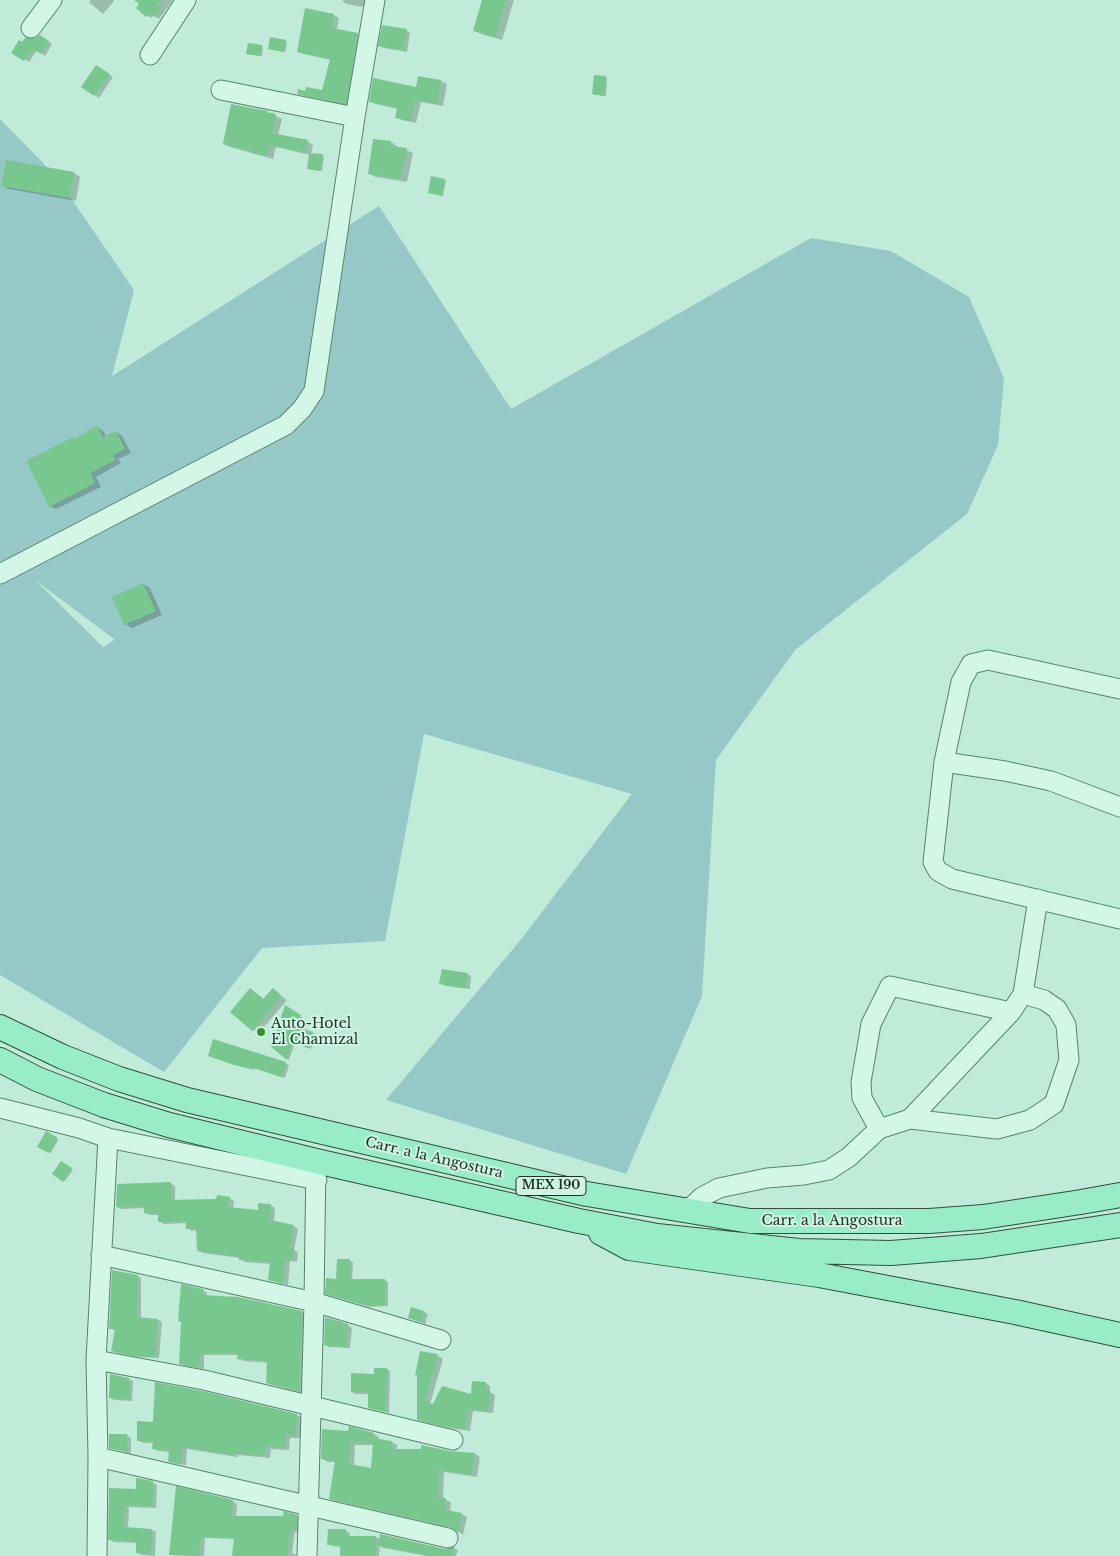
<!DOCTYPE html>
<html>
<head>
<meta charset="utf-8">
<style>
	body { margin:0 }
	canvas { display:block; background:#c0ebd8 }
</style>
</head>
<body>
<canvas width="1120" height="1556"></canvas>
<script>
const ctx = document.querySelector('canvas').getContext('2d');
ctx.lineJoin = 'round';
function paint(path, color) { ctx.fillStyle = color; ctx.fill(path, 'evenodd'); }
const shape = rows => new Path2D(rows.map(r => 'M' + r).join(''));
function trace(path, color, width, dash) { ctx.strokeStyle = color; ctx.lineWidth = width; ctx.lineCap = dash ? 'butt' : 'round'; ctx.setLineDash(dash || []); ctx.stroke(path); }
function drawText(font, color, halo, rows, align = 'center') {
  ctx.font = font + ' "Libre Baskerville",serif'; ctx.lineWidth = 4; ctx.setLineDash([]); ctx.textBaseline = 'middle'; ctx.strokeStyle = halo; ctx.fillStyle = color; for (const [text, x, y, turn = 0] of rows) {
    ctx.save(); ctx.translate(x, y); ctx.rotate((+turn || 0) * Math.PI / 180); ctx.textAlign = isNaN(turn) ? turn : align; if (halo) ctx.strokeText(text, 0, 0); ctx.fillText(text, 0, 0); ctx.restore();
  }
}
paint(shape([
	[0,119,55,175,134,290,112,376,379,206,511,409,811,238,891,251,969,297,1004,378,998,445,967,514,795,650,716,760,702,996,626,1174,386,1100,519,942,632,794,424,734,385,941,262,948,164,1072,0,975],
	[35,580,114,639,114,640,103,647]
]), '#95c8c7');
paint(shape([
	[91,0,113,0,114,1,103,14,89,2],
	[138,0,173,0,159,19,153,15,151,18,137,8,141,2],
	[342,0,365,0,363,7,346,4],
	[484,0,514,0,502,40,481,34,475,30],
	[306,10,334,15,339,18,337,30,357,34,363,37,351,106,304,96,299,93,323,91,331,60,303,54,298,51],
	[406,30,410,33,407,52,384,48,380,46],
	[40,36,52,44,45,56,37,50,29,62,13,52,23,44,35,40],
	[286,41,287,42,285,52,269,49],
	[249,44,263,47,262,56,249,54],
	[101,69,113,77,99,98,83,87],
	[419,77,441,81,447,84,443,106,421,102,416,123,402,120,396,117,398,109,376,104,370,101,417,88],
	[606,77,607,78,606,96,593,94],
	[271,114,282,119,278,135,307,141,313,145,311,154,324,157,322,171,310,169,310,155,276,147,273,159,230,147,224,144],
	[374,140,391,142,397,146,397,148,406,150,413,153,407,182,376,177,369,174],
	[7,162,74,173,80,177,76,201,9,189,3,186],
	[445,180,446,181,443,196,431,193],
	[97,427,103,431,107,437,116,432,122,436,131,453,118,459,121,463,96,477,101,487,56,509,50,506,75,440],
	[143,584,150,588,162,615,132,628,125,624,114,598],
	[467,974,471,976,470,989,445,986,441,983],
	[250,990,265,1000,273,990,287,1000,259,1033,253,1030],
	[286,1007,303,1018,297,1028,316,1034,311,1049,295,1043,289,1060,287,1059],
	[214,1057,285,1063,289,1065,285,1078,255,1068,254,1070],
	[46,1133,58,1140,51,1153,39,1146],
	[61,1162,73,1170,65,1181,54,1174],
	[170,1183,175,1186,175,1201,217,1201,229,1198,234,1201,233,1208,259,1211,270,1205,275,1208,274,1223,294,1226,298,1229,294,1250,298,1252,297,1262,290,1261,288,1285,270,1280,271,1264,245,1262,240,1258,203,1253,198,1250,198,1230,192,1231,187,1228,187,1223,164,1224,159,1221,159,1215,150,1215,145,1213,145,1208,121,1209,117,1207],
	[350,1260,353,1263,352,1281,385,1280,388,1282,388,1306,369,1307,331,1295,337,1280],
	[137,1276,141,1278,141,1319,158,1320,162,1322,159,1358,139,1357,117,1353,113,1351,116,1331,110,1328],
	[203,1290,207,1293,207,1296,238,1298,302,1312,307,1315,303,1393,272,1385,268,1383,269,1363,243,1361,239,1358,239,1355,204,1355,204,1369,185,1366,180,1363],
	[424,1312,428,1314,425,1324,409,1318],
	[348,1325,352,1328,350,1348,329,1347,325,1345],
	[421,1352,438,1356,443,1359,430,1404,434,1406,472,1395,485,1383,490,1386,490,1392,495,1395,493,1413,473,1411,470,1431,449,1428,424,1422,418,1419],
	[387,1369,390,1371,389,1413,369,1407,369,1394,355,1394,352,1392,375,1375],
	[129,1379,133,1381,132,1401,114,1400,110,1398],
	[201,1392,297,1415,302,1418,301,1438,290,1438,289,1450,271,1449,270,1458,238,1455,237,1457,187,1449,186,1465,175,1464,170,1461,170,1452,158,1451,153,1448,154,1443,143,1443,138,1440,154,1423],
	[323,1431,374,1434,379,1437,379,1440,392,1442,397,1445,397,1450,475,1454,480,1457,477,1477,444,1472,443,1499,451,1502,450,1512,462,1514,467,1517,463,1535,455,1529,336,1501,330,1498,336,1462,328,1462,322,1459],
	[355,1445,374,1445,373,1469,354,1466],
	[127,1435,131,1438,131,1454,110,1447],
	[153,1483,157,1485,156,1508,129,1507,128,1529,152,1530,156,1532,155,1556,141,1555,137,1552,137,1543,114,1542,110,1540,110,1489,137,1490],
	[232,1501,237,1504,236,1518,296,1516,301,1518,301,1532,295,1532,292,1553,299,1556,234,1556,235,1539,205,1538,204,1556,171,1555],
	[329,1530,346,1531,350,1533,350,1537,376,1537,381,1540,445,1550,454,1548,458,1550,456,1556,427,1556,383,1548,380,1545,379,1556,340,1556,341,1547,332,1546,328,1544]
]), '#0003');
paint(shape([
	[134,0,161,0,157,5,161,9,154,17,149,13,146,17,136,8,139,4],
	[482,0,506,0,495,37,473,31],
	[305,8,334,14,332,28,358,33,346,104,297,94,298,89,305,91,306,87,322,90,330,59,297,52],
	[382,25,407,29,403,50,378,46],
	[40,35,49,41,41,54,32,49,24,61,11,53,19,40,22,42,25,38,35,38],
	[270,37,286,40,284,52,268,49],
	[248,43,262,45,260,56,246,54],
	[96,65,110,74,94,96,81,87],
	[594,75,606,76,604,96,592,94],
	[418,76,441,80,437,104,415,100,410,121,395,118,397,108,369,102,373,78,416,87],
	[231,104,268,111,267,112,276,114,272,133,308,140,305,152,270,145,267,156,251,153,252,151,223,144],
	[373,139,391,141,390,146,407,148,400,179,368,174],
	[309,153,323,154,320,171,307,169],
	[6,160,74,172,70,198,1,186],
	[431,176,445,179,442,196,428,193],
	[97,426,103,437,116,431,125,449,113,455,115,460,91,473,95,483,49,507,26,461,73,437,74,439],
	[143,583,156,611,124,625,112,597],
	[442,969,468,973,466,988,439,984],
	[250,988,263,999,273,988,282,996,252,1031,230,1012],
	[285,1005,301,1015,295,1026,313,1032,308,1048,292,1043,287,1060,271,1047],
	[213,1039,286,1062,281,1077,251,1067,250,1069,234,1065,208,1056],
	[46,1131,58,1138,49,1153,37,1147],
	[61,1161,72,1168,63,1182,52,1174],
	[171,1182,171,1200,216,1199,217,1195,230,1197,228,1207,258,1210,258,1203,271,1204,270,1220,294,1225,289,1248,294,1248,293,1260,285,1259,283,1284,268,1280,270,1262,239,1260,239,1257,197,1251,196,1228,186,1229,186,1221,158,1222,158,1213,144,1213,144,1206,116,1207,117,1184],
	[337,1259,350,1259,349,1279,385,1279,385,1305,364,1305,325,1294,326,1278,336,1279],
	[112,1270,138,1275,137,1317,158,1319,155,1357,134,1356,111,1351,115,1329,109,1329],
	[181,1284,203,1289,203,1295,238,1297,302,1311,299,1391,266,1383,267,1361,237,1359,238,1353,200,1353,199,1368,179,1364,181,1322,178,1321],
	[411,1307,424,1311,421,1322,408,1318],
	[325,1317,348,1324,347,1347,324,1345],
	[420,1351,438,1354,425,1401,433,1404,442,1386,471,1394,472,1381,486,1382,485,1390,490,1391,488,1411,468,1409,465,1429,443,1426,417,1420,417,1375,415,1375],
	[374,1368,387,1368,385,1412,368,1408,368,1392,351,1392,351,1373,374,1374],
	[110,1374,129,1378,129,1399,109,1398],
	[155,1382,202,1391,297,1414,296,1436,286,1435,285,1448,266,1446,265,1456,233,1453,233,1455,182,1447,182,1463,168,1462,169,1450,152,1449,153,1441,137,1441,137,1421,153,1422],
	[349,1426,374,1433,373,1438,392,1441,392,1449,421,1449,421,1445,450,1451,475,1453,472,1475,439,1470,438,1497,446,1498,445,1510,462,1513,458,1533,451,1527,329,1499,335,1460,321,1459,322,1429,348,1431],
	[350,1442,373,1443,371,1468,349,1464],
	[109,1434,127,1434,127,1452,109,1448],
	[136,1478,153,1481,153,1506,125,1505,124,1527,152,1529,151,1554,136,1553,136,1542,108,1540,109,1488,136,1489],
	[176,1486,233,1500,232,1516,283,1516,284,1511,297,1515,296,1530,291,1530,287,1556,232,1556,234,1538,201,1537,199,1556,169,1555],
	[328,1529,346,1529,346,1536,376,1536,376,1555,340,1555,340,1545,327,1545],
	[380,1534,445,1549,454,1547,452,1556,430,1556,378,1546]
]), '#77c78e');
const minor = shape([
	[31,28,52,0],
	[150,55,186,0],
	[221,90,355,117],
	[0,574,286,425,302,409,314,391,355,117,375,0],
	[1120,689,988,660,971,664,961,682,944,762,933,862,938,871,952,879,1120,919],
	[944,762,1005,771,1051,781,1120,807],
	[0,1108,79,1128,108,1138,317,1180],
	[910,1119,997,1129,1030,1120,1054,1104,1069,1060,1066,1025,1057,1009,1044,1000,1023,994],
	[879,1129,862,1098,861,1082,871,1024,890,986,1011,1012],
	[687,1211,702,1197,719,1188,767,1178,804,1175,829,1170,849,1157,879,1129,910,1119,1011,1012,1023,994,1038,899],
	[101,1255,314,1302,441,1340],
	[96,1360,204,1380,453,1440],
	[98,1457,448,1538],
	[97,1556,98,1457,96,1360,108,1138],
	[307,1556,314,1302,316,1161]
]);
const major = shape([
	[0,1027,63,1057,119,1079,187,1100,587,1194,750,1221,929,1221,983,1217,1081,1202,1120,1195],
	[0,1060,37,1079,104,1105,169,1125,316,1161,579,1221,657,1236,799,1251,891,1253,981,1246,1120,1225],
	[601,1233,629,1248,819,1275,1015,1312,1120,1335]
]);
trace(minor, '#598369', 21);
trace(major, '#2d5139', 26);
trace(minor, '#d2f7e7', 19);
trace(major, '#98edc7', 24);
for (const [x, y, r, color] of [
	[261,1032,5,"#3a8f2c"]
]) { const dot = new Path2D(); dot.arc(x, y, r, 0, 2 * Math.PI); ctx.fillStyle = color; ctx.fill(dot); trace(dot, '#cff3e4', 2); }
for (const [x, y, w] of [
	[551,1186,70]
]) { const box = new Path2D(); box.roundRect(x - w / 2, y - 9.5, w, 19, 4); ctx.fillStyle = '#cff3e4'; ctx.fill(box); trace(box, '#1d3324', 1); }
drawText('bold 12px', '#1d3324', null, [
	["MEX 190",551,1186]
]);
drawText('14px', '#1d3324', '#cff3e4', [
	["Auto-Hotel",271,1024],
	["El Chamizal",271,1040]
], 'left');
drawText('14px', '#1d3324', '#cff3e4', [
	["Carr. a la Angostura",434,1158,13],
	["Carr. a la Angostura",832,1221]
]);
</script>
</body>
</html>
